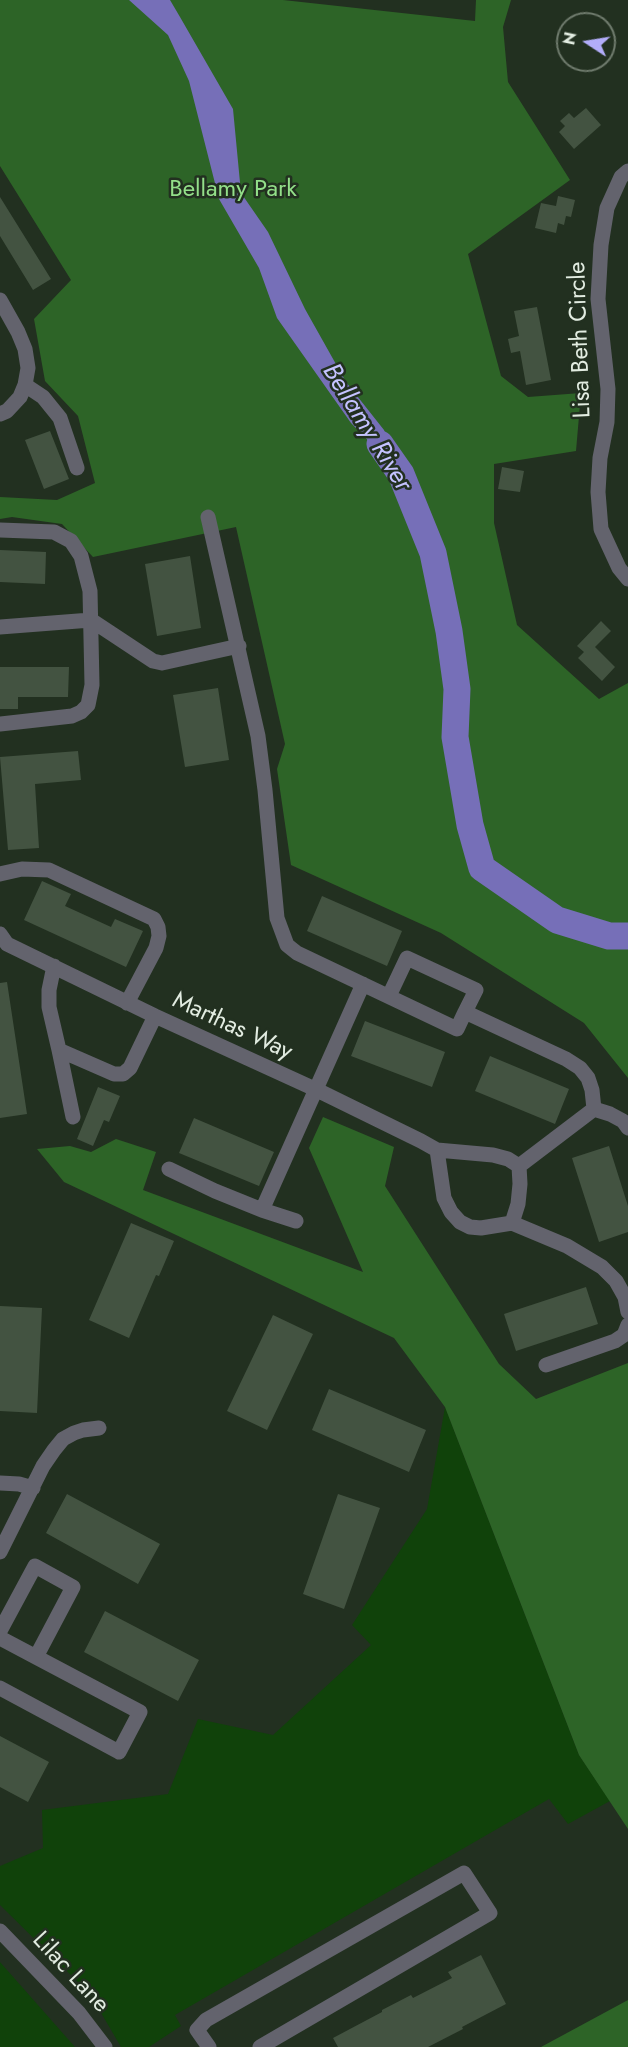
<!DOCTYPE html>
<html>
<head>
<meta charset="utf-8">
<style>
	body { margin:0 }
	#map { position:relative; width:628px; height:2047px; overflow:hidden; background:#223020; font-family:Jost,sans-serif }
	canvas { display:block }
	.north { position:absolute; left:556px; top:12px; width:60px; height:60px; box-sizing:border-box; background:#223020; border:2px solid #6f7b6d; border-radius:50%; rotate:282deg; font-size:16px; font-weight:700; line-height:24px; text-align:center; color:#e2ece1 }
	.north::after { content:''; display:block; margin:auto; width:21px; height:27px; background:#b2adf9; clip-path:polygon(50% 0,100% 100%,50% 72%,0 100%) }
</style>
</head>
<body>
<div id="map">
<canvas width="628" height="2047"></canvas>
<div class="north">N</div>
</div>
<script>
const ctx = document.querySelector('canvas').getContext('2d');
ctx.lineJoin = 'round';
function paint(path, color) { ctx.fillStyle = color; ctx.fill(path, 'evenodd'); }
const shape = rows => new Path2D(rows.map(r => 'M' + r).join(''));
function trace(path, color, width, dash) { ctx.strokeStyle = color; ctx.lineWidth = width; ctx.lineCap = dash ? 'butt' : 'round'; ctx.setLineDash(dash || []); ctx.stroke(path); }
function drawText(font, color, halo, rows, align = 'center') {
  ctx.font = font + ' Jost,sans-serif'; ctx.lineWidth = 5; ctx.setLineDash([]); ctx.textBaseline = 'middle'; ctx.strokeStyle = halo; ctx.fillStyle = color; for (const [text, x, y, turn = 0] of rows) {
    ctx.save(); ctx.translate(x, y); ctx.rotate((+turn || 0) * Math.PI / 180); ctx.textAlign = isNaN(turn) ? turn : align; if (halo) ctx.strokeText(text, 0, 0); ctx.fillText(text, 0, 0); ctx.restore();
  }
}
paint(shape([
	[445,1407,579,1755,610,1801,568,1824,549,1799,175,2015,181,2026,149,2047,121,2047,90,1994,0,1905,0,1866,43,1848,42,1810,168,1794,198,1719,273,1735,371,1645,352,1625,427,1509],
	[0,1962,75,2047,0,2047]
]), '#10420a');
paint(shape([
	[0,0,283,0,475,21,476,0,511,0,503,27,508,82,570,180,468,254,501,376,528,397,581,393,576,451,494,464,494,523,517,625,599,699,628,683,628,1078,584,1023,441,933,291,865,277,769,285,744,236,527,93,557,62,524,12,517,0,519,0,497,57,500,95,483,78,416,45,381,34,319,71,280,0,166],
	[323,1117,394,1147,385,1186,499,1364,536,1399,628,1363,628,1829,579,1755,445,1407,394,1338,64,1182,37,1149,70,1146,91,1152,116,1139,156,1152,143,1190,363,1272,309,1148],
	[628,2000,628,2047,541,2047]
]), '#2d6427');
paint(shape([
	[129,0,170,0,180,17,233,109,241,193,268,232,305,309,346,382,384,430,401,474,351,423,277,318,259,268,219,199,189,81,168,35]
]), '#766fb8');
trace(shape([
	[380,444,401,474,433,553,449,631,457,689,455,737,470,825,482,868,557,920,609,936,628,936]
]), '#766fb8', 27);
paint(shape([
	[586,108,601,125,574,149,559,132,565,126,560,121,569,113,574,118],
	[558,196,575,200,571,217,566,216,564,225,558,223,556,233,535,228,541,203,556,206],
	[0,197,51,279,33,290,0,236],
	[537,307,551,380,526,385,520,351,511,353,508,339,519,336,514,311],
	[50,431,69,479,44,489,25,440],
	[502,467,524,471,520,492,498,489],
	[0,550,46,552,45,584,0,582],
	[190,556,201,628,157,636,145,564],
	[601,621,611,631,595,647,615,667,602,681,578,658,584,652,577,646],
	[0,667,69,667,68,697,18,697,18,709,0,709],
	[218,688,229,760,185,767,173,695],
	[78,751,81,780,35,784,39,848,8,850,0,757],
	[42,881,71,894,65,906,111,927,115,919,143,931,126,967,24,920],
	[322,896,402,931,387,966,307,931],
	[7,982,27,1114,0,1118,0,983],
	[365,1021,445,1052,432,1087,351,1056],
	[490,1056,569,1089,555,1124,475,1091],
	[98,1087,120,1096,109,1122,104,1120,93,1146,77,1139],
	[194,1118,274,1152,259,1186,179,1153],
	[609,1146,628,1206,628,1232,599,1242,572,1158],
	[131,1223,174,1241,159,1276,156,1275,129,1338,89,1320],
	[586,1287,598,1324,516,1351,504,1314],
	[0,1306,42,1308,37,1413,0,1411],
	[273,1315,313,1334,267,1430,227,1411],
	[329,1389,426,1430,409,1472,312,1430],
	[67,1494,160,1544,138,1584,46,1533],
	[338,1494,380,1508,344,1609,303,1594],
	[105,1611,199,1660,178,1701,84,1652],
	[0,1736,49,1762,28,1802,0,1787],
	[481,1955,506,2004,462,2027,463,2029,428,2047,338,2047,333,2038,382,2012,382,2010,411,1995,413,1998,452,1978,448,1972]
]), '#435341');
trace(shape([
	[628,171,621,177,607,208,601,245,598,299,608,389,607,422,600,458,598,492,601,529,619,568,628,579],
	[0,300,18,332,25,349,28,368,25,385,20,397,7,411,0,414],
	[25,385,43,397,60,418,77,468],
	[208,517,258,736,265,790,277,918,287,945,297,953,457,1029,465,1012],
	[0,530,54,532,71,541,81,556,90,591,92,685,88,705,81,712,72,716,0,724],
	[0,627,91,620,153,661,162,663,239,646],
	[0,874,22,869,49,870,154,919,158,927,159,936,156,948,127,1003],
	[0,934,7,944,155,1016,317,1090,421,1141,437,1150,444,1198,451,1212,460,1222,470,1227,481,1228,512,1223],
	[54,966,49,990,49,1007,59,1050,114,1074,123,1074,130,1068,155,1016],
	[389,996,407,958,476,990,465,1012,566,1059,580,1068,588,1078,592,1090,594,1109,610,1114,623,1121,628,1128],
	[59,1050,73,1117],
	[437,1150,493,1155,508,1159,519,1166,520,1184,518,1204,512,1223],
	[519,1166,594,1109],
	[169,1169,215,1191,262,1210,363,984],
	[262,1210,296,1221],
	[512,1223,567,1246,602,1267,616,1281,625,1297,628,1312],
	[546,1365,615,1341,624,1335,628,1325],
	[0,1483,19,1484,33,1488],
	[0,1552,43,1466,54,1450,63,1439,74,1433,83,1430,99,1428],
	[0,1631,35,1566,73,1587,36,1657,140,1712,119,1752,0,1688],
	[0,1638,36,1657],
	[0,1931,79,2013,105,2047],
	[209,2047,197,2030,206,2020,464,1873,490,1913,260,2047]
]), '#63636d', 15);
drawText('24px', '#93df89', '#223020', [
	["Bellamy Park",233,190]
]);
drawText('24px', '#e2ece1', '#223020', [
	["Lisa Beth Circle",581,340,-92],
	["Marthas Way",232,1027,25],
	["Lilac Lane",70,1973,47]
]);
drawText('italic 26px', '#c5c3ff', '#223020', [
	["Bellamy River",366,428,58]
]);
</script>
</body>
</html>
